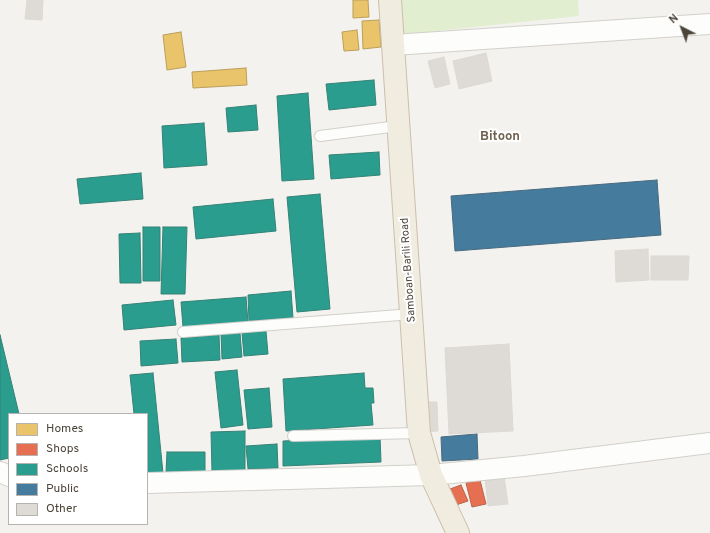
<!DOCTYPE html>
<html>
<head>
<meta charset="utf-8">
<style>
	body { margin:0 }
	#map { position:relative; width:710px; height:533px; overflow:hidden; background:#f4f2ee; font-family:Overpass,sans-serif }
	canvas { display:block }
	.legend { position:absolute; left:8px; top:413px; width:140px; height:112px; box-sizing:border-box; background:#fff; border:1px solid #b7b4b0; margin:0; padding:5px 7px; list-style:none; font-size:12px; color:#4b4439 }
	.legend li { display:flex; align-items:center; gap:8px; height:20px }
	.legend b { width:20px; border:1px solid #b7b4b0 }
	.north { position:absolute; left:662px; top:8px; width:40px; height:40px; -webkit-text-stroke:3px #fff; paint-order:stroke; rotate:318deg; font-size:11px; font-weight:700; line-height:16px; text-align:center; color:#4b4439 }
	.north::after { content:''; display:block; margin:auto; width:14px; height:18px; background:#4b4439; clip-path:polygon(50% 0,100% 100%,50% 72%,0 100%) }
</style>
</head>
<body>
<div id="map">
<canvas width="710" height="533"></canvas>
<ul class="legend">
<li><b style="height:11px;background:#e9c46a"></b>Homes</li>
<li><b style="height:11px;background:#e76f51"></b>Shops</li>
<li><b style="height:11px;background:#2a9d8f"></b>Schools</li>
<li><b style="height:11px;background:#457b9d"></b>Public</li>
<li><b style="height:11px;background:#dedbd6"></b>Other</li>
</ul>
<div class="north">N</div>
</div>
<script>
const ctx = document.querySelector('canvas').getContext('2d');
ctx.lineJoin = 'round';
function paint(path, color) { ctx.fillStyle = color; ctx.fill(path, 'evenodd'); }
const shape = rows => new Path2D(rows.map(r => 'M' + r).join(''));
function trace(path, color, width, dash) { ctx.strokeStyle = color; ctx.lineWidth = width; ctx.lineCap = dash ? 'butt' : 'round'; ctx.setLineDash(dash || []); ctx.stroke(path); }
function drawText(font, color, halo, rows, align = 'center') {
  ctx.font = font + ' Overpass,sans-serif'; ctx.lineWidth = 4; ctx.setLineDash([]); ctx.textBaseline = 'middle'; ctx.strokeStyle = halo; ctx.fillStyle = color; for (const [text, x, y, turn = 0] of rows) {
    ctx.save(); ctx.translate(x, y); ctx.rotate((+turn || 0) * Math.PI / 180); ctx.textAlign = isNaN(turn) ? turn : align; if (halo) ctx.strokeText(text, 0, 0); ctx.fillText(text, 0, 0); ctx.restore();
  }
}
paint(shape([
	[397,0,578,0,579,16,399,35]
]), '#e1eecf');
const homes = shape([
	[353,0,368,0,369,17,353,18,353,0],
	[379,20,381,47,363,49,362,21,379,20],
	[357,30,359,50,344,51,342,32,357,30],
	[181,32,186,67,167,70,163,35,181,32],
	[246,68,247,85,193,88,192,72,246,68]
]);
paint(homes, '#e9c46a');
trace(homes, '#ba9e5b', 1);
const shops = shape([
	[480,480,486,504,472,507,466,483,480,480],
	[461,485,468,501,456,505,450,489,461,485]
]);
paint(shops, '#e76f51');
trace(shops, '#b8624a', 1);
const schools = shape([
	[374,80,376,105,329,110,326,84,374,80],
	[308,93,314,179,282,181,277,96,308,93],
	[256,105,258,130,228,132,226,108,256,105],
	[204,123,207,165,164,168,162,126,204,123],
	[379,152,380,175,331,179,329,155,379,152],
	[141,173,143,199,80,204,77,179,141,173],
	[320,194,330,309,297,312,287,197,320,194],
	[273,199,276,231,196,239,193,207,273,199],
	[143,227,160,227,160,281,143,281,143,227],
	[163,227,187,227,185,294,161,294,163,227],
	[140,233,141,283,120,283,119,234,140,233],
	[291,291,293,318,249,321,248,295,291,291],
	[246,297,248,322,183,327,181,302,246,297],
	[173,300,176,325,124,330,122,305,173,300],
	[266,331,268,354,244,356,242,333,266,331],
	[240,333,242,357,222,359,221,334,240,333],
	[0,335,19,414,9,414,9,458,0,460,0,335],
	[219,335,220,360,182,362,181,338,219,335],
	[176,339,178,363,141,366,140,341,176,339],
	[237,370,243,425,221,428,215,372,237,370],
	[153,373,163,473,147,475,147,414,134,414,130,375,153,373],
	[364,373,365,388,373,388,374,403,371,403,373,425,286,431,283,379,364,373],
	[269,388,272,427,248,429,244,390,269,388],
	[245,431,245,471,212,472,211,432,245,431],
	[380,436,381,462,283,466,283,441,380,436],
	[277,444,278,468,248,469,246,446,277,444],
	[167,452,205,452,205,472,166,472,167,452]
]);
paint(schools, '#2a9d8f');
trace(schools, '#348275', 1);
const public = shape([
	[657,180,661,235,455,251,451,196,657,180],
	[477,434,478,459,442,461,441,437,477,434]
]);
paint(public, '#457b9d');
trace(public, '#476a7f', 1);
const building = shape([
	[27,0,43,0,42,20,25,19,27,0],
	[486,53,492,81,459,89,453,61,486,53],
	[444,57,450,84,435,88,428,61,444,57],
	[648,249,649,280,616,282,615,251,648,249],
	[651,256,689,256,688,280,651,280,651,256],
	[509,344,513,431,449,434,445,348,509,344],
	[425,402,437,402,438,431,425,432,425,402],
	[504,476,508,504,488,506,485,478,504,476]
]);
paint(building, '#dedbd6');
trace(building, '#dcd9d4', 1);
const service = shape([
	[320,136,398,126],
	[183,332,412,314],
	[293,436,419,433]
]);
const minor = shape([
	[393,45,710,24],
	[0,472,9,476],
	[147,483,431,475,524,466,710,443]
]);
const trunk = shape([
	[390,0,419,433,431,475,458,533]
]);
trace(service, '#d2d0cb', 12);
trace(minor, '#d2d0cb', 22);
trace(trunk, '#ccbfa9', 24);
trace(service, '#fdfdfc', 10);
trace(minor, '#fdfdfc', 20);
trace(trunk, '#f0ece0', 22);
drawText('11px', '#4b4439', '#fff', [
	["Samboan-Barili Road",409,270,-94]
]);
drawText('bold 13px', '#6e6250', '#fff', [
	["Bitoon",500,137]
]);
</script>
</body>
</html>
